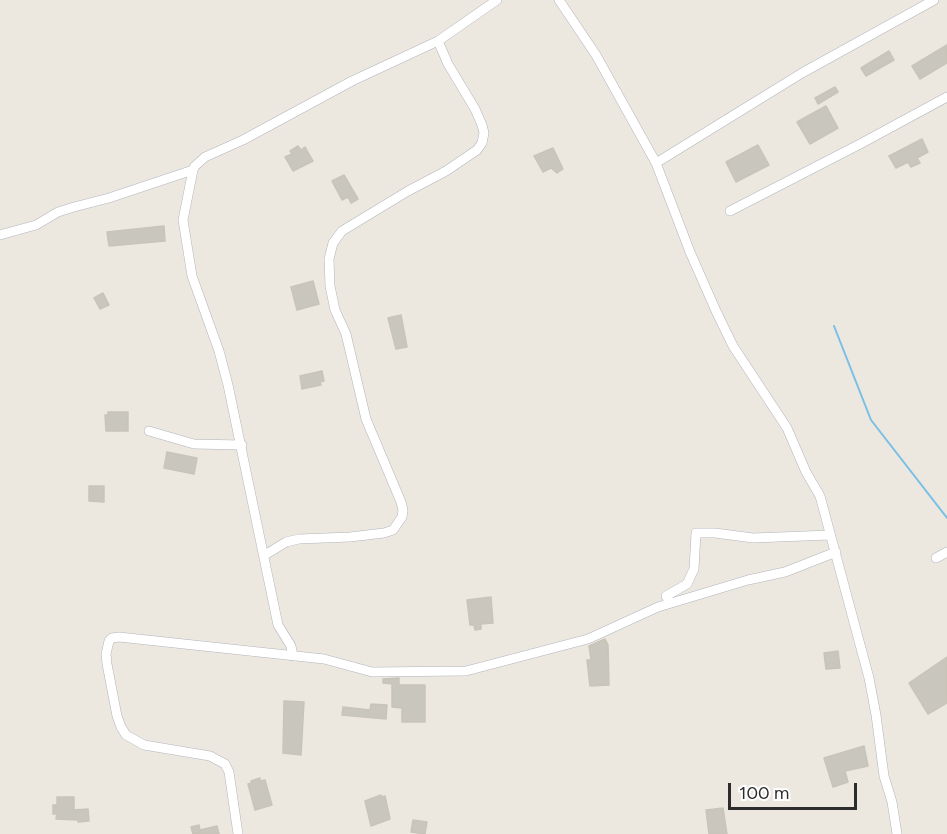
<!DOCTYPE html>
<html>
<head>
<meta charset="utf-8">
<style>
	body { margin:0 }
	#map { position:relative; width:947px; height:834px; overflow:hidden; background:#ece8df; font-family:Figtree,sans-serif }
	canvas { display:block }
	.scale { position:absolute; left:728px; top:783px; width:129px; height:27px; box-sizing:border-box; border:3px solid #2c2c2c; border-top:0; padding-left:8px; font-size:18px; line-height:21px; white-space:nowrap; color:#2c2c2c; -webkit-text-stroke:4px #fff; paint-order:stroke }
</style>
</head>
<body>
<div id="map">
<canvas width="947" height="834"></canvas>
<div class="scale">100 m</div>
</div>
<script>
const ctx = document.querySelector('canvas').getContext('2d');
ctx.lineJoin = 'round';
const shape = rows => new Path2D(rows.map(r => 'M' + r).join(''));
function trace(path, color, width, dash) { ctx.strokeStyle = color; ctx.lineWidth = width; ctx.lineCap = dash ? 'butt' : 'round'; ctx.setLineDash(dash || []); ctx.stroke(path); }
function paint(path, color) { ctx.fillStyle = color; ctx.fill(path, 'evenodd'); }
trace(shape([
	[834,326,871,420,947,518]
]), '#7abfe6', 2);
const building = shape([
	[947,45,947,63,920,79,912,66,947,45],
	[889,51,894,60,866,76,861,68,889,51],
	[835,87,838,92,818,104,815,98,835,87],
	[826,106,838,128,810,144,797,122,826,106],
	[922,139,928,152,917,158,920,163,911,167,908,162,896,168,889,156,922,139],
	[758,145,769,165,736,182,726,162,758,145],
	[298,146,301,150,305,147,313,161,293,171,285,157,292,154,290,151,298,146],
	[553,148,563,169,557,173,551,168,543,172,534,156,553,148],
	[344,175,358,199,351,203,348,197,342,200,332,181,344,175],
	[164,226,165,241,109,246,107,232,164,226],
	[313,281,319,304,297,310,291,287,313,281],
	[103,293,109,305,100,309,94,298,103,293],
	[401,315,407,347,396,349,388,318,401,315],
	[322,371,324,381,320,382,321,385,302,389,300,376,322,371],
	[108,412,128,412,128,431,106,431,105,415,108,415,108,412],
	[167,452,197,458,194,474,164,468,167,452],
	[89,486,104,486,104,502,89,501,89,486],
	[491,597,493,623,481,624,481,629,475,630,474,625,470,625,467,600,491,597],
	[605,639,608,645,609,685,590,686,587,660,591,660,589,646,605,639],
	[838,651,840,668,826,669,824,653,838,651],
	[947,657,947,703,928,714,909,683,947,657],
	[399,678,399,685,425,685,425,722,402,722,402,708,392,707,392,684,383,683,383,679,399,678],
	[284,701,304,702,301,755,283,753,284,701],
	[371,704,387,705,386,719,342,715,343,707,370,710,371,704],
	[864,746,868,766,845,771,848,782,833,787,824,758,864,746],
	[260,778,260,781,265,780,272,805,255,810,248,784,252,783,251,781,260,778],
	[381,795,381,797,385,796,390,819,371,826,365,801,381,795],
	[57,797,74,797,74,810,88,809,89,821,78,822,78,820,56,819,57,814,53,814,53,805,57,805,57,797],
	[723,808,727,834,709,834,706,810,723,808],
	[413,820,427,822,425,834,411,832,413,820],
	[199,825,200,830,217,826,219,834,193,834,191,827,199,825]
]);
paint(building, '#c8c6bd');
trace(building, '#c8c4b9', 1.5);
const minor = shape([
	[559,0,596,55,656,163,690,252,716,311,733,346,787,428,806,472,820,496,869,678,876,715,884,776,892,802,897,834],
	[656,163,802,73,934,0],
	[730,211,862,143,947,97],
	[0,235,36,225,58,212,74,207,109,198,193,170],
	[149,431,194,444,242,445],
	[265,555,286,542,299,539,350,537,384,533,393,530,402,517,403,510,401,502,366,419,346,334,335,310,330,286,329,259,333,243,342,231,408,191,446,171,477,150,482,143,484,133,482,125,475,109,448,64,438,41],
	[936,558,947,552],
	[670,603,666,596,687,584,694,569,696,533,715,533,753,538,830,535],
	[293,656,291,646,278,625,228,385,219,351,192,276,183,220,193,170,195,166,205,157,243,140,352,81,438,41,497,0],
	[238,834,229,772,225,764,210,756,144,745,126,735,121,727,117,716,107,664,106,654,109,641,112,638,119,637,324,659,372,672,466,671,588,639,658,607,748,580,785,572,836,552]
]);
trace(minor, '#b2b4be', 10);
trace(minor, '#fff', 9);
</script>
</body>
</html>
